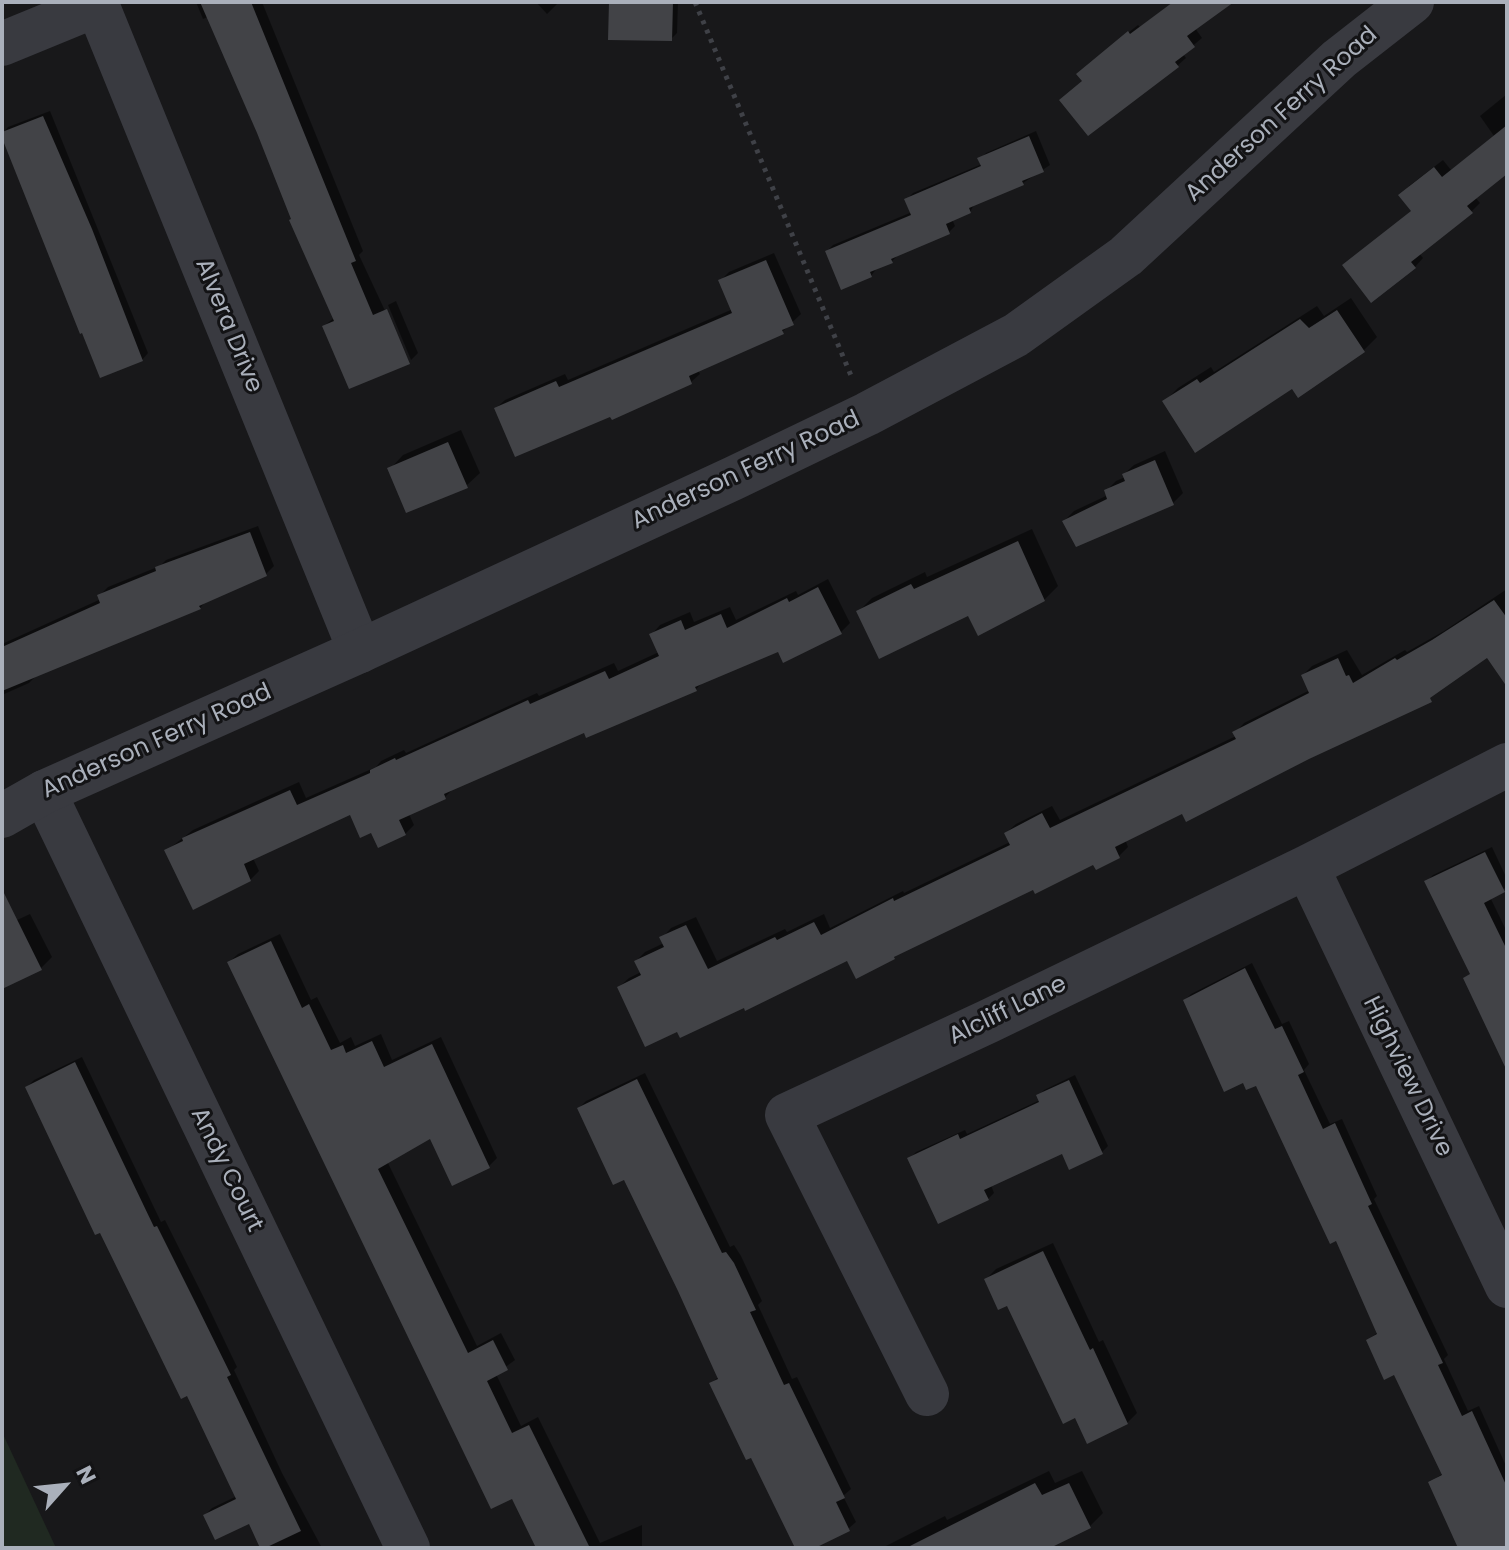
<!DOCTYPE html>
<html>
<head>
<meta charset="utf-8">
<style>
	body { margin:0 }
	#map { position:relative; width:1509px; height:1550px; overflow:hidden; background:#18181a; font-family:Poppins,sans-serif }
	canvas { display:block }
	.frame { position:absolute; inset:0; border:4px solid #aab0bb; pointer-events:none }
	.north { position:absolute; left:24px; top:1446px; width:80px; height:80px; -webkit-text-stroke:6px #131315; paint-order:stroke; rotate:63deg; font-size:22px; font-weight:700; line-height:32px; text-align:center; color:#aab0bb }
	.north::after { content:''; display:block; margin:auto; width:28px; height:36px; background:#aab0bb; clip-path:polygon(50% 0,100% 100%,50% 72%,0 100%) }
</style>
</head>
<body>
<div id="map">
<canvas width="1509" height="1550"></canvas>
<div class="frame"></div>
<div class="north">N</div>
</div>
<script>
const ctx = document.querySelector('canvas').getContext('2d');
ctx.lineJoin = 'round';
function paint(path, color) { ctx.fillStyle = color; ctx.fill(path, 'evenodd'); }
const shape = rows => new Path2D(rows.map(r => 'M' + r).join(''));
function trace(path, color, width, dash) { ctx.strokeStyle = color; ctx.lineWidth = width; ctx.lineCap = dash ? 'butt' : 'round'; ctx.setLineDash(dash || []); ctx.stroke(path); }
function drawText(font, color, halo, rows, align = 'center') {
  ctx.font = font + ' Poppins,sans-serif'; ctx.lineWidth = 6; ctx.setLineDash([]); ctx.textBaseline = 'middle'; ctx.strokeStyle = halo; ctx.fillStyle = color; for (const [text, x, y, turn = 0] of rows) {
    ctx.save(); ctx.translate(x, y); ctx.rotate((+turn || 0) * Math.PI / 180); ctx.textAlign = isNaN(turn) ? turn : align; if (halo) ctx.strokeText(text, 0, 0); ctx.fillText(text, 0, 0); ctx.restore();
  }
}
paint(shape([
	[2,1432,56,1548,2,1548]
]), '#202921');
paint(shape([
	[196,2,262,2,363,251,359,255,409,362,350,387,324,326,335,317,208,17,203,19],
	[536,2,559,2,547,14],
	[611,2,678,2,677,33,671,39],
	[1173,2,1229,2,1195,28,1202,38,1183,54,1186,58,1177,66,1084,81,1087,65,1138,25,1140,27],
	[1507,94,1507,167,1475,197,1480,203,1472,211,1419,253,1423,258,1415,267,1371,300,1413,210,1409,186,1443,160,1451,170,1494,136,1480,116],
	[50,111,148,353,142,360,2,134,8,127],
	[1036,131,1050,165,1023,183,975,203,970,212,952,219,955,226,949,232,898,255,892,261,877,268,871,276,827,251,833,245,912,212,907,199,913,193,982,164,980,159,986,153],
	[774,253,801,314,782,332,698,370,700,374,691,382,496,408,505,400,565,374,568,380,733,309,720,281,729,272],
	[1351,298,1377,337,1364,350,1298,395,1292,386,1164,402,1178,388,1211,367,1214,372,1317,306,1324,316],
	[396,301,418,353,411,360,388,305],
	[461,430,480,473,466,486,390,469,403,455],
	[1165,451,1183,493,1173,503,1064,521,1074,511,1108,495,1106,491,1116,481,1125,477,1124,474,1134,465],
	[258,526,274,566,266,574,207,600,200,608,37,675,29,683,2,695,2,644,101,599,100,595,108,587,160,566,166,560],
	[1032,529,1058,586,1044,600,969,613,859,611,872,598,925,572,927,577],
	[828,579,850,623,841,632,779,649,703,682,696,689,585,731,455,787,445,797,409,814,414,825,405,834,372,830,351,813,253,858,259,871,250,880,166,851,193,830,299,782,306,798,376,767,381,761,404,750,406,753,537,693,539,696,614,663,618,671,659,652,652,634,660,625,690,612,694,622,730,607,736,620,796,591,798,595],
	[1507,589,1507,642,1125,839,1128,847,1119,856,1094,862,1034,887,899,952,894,958,848,959,745,1006,678,1029,619,987,629,978,641,972,636,961,645,952,664,943,662,938,671,928,696,917,717,961,785,929,787,932,824,914,830,928,903,891,904,893,1010,842,1006,833,1016,824,1052,806,1060,820,1236,736,1235,733,1244,723,1310,690,1303,675,1312,666,1347,650,1362,675,1405,650,1407,652,1444,631],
	[1492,847,1507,879,1507,887,1490,897,1507,932,1507,1064,1472,973,1427,881,1433,875],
	[30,914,52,957,41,968,2,987,2,927],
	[280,934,311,1000,317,997,340,1043,351,1037,355,1046,381,1034,392,1060,441,1037,497,1158,488,1167,431,1136,387,1161,477,1346,501,1333,515,1360,496,1374,521,1426,538,1417,600,1543,642,1525,642,1548,538,1548,229,962,238,954],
	[1252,963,1282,1024,1289,1021,1309,1064,1304,1070,1330,1124,1342,1119,1377,1196,1374,1199,1448,1355,1444,1359,1468,1411,1479,1406,1507,1468,1507,1548,1472,1548,1431,1482,1443,1473,1395,1373,1368,1340,1378,1332,1337,1239,1257,1083,1185,1000,1191,994],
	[82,1057,161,1222,165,1220,206,1302,237,1367,234,1370,282,1473,322,1548,262,1548,250,1522,205,1515,212,1508,237,1496,188,1393,27,1087,34,1080],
	[645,1073,730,1247,734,1245,741,1256,762,1301,758,1305,792,1379,797,1377,851,1489,843,1496,856,1522,848,1529,810,1548,797,1548,752,1455,712,1383,719,1376,625,1177,579,1108,586,1101],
	[1075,1075,1108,1146,1102,1152,1063,1151,991,1185,994,1193,988,1199,910,1158,916,1152,965,1130,967,1134,1040,1100,1038,1096,1044,1090],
	[1053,1243,1099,1342,1103,1340,1137,1413,1127,1423,1076,1415,1008,1304,986,1279,996,1269],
	[1049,1471,1055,1483,1082,1471,1103,1513,1089,1527,1045,1548,882,1548,945,1516,947,1520]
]), '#0007');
paint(shape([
	[200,2,251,2,356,261,351,263,373,315,387,309,410,364,349,389,322,326,334,321,289,220,291,219,257,133],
	[609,2,673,2,672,41,608,40],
	[1173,2,1234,2,1187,36,1195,47,1175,62,1179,67,1088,136,1059,100,1082,81,1076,74,1128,31,1130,34],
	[43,116,92,229,143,361,100,378,82,333,80,334,2,138,2,132],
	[1507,125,1507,174,1467,206,1473,213,1411,262,1416,268,1371,303,1342,265,1411,211,1398,195,1434,167,1442,177],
	[1029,136,1044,172,1022,181,1024,185,969,208,971,213,946,224,950,234,891,259,893,263,870,272,872,277,841,290,825,251,911,215,904,199,981,166,977,158],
	[766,260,794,325,782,330,784,334,689,376,692,384,612,420,610,417,515,457,494,408,556,381,559,387,732,313,718,280],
	[1337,310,1365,352,1298,398,1292,389,1195,453,1162,401,1197,379,1200,383,1300,319,1309,328],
	[448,442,468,488,406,513,387,468],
	[1155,460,1174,505,1076,547,1062,521,1107,499,1104,490,1125,481,1122,474],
	[250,532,267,576,199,606,201,609,2,691,2,647,100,603,97,595,156,571,155,567],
	[1018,541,1045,601,978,636,968,616,879,659,856,611,911,584,914,589],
	[818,587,842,634,783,663,778,652,695,687,697,691,586,738,584,733,444,794,446,799,399,820,406,835,378,848,371,833,360,838,350,815,244,864,251,881,193,910,164,850,183,841,182,838,290,790,297,805,370,773,370,770,395,758,396,760,528,700,530,704,605,671,609,679,659,656,649,634,681,620,685,630,721,614,727,628,787,598,789,602],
	[1494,600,1507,618,1507,687,1487,658,1430,698,1432,702,1309,759,1186,822,1182,814,1115,847,1120,858,1096,870,1093,865,1035,894,1033,890,894,957,895,959,856,979,847,961,745,1011,744,1008,680,1038,677,1032,645,1047,617,987,641,975,634,961,664,947,659,937,686,925,708,969,775,937,777,940,814,922,821,935,893,898,894,901,1010,845,1004,833,1042,813,1050,828,1236,739,1232,732,1309,693,1301,675,1338,658,1346,676,1349,675,1353,683,1395,658,1397,660,1432,640],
	[1485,852,1505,892,1484,903,1507,950,1507,1071,1463,978,1470,974,1424,881],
	[2,889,42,970,2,989],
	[271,941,302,1008,309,1004,331,1050,343,1045,346,1053,372,1041,384,1067,432,1044,490,1168,452,1186,430,1139,378,1169,468,1353,493,1340,508,1370,487,1381,512,1433,529,1425,590,1548,536,1548,512,1499,491,1509,227,962],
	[1245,968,1275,1029,1282,1026,1304,1072,1298,1075,1323,1129,1335,1123,1372,1204,1368,1206,1443,1363,1438,1365,1462,1416,1472,1411,1507,1487,1507,1548,1458,1548,1428,1482,1442,1475,1394,1375,1384,1380,1366,1340,1377,1334,1336,1241,1330,1244,1256,1086,1246,1090,1243,1083,1224,1092,1183,1000],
	[75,1062,154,1227,157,1226,199,1310,231,1375,227,1377,301,1531,265,1548,260,1548,249,1524,215,1540,203,1515,236,1499,187,1396,181,1399,100,1233,95,1235,25,1087],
	[637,1079,722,1253,726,1252,734,1263,756,1310,750,1312,784,1385,789,1383,845,1498,836,1502,850,1531,815,1548,795,1548,751,1458,746,1460,709,1383,718,1379,678,1291,624,1180,613,1185,577,1108],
	[1069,1080,1103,1154,1069,1170,1062,1154,984,1190,989,1200,938,1224,907,1158,958,1134,960,1139,1039,1102,1036,1095],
	[1043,1251,1090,1350,1093,1348,1128,1424,1087,1444,1075,1418,1063,1424,1007,1306,998,1310,984,1279],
	[1035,1483,1042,1495,1069,1483,1091,1528,1050,1548,906,1548]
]), '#424347');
trace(shape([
	[695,2,852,378]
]), '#3f4147', 5, [4, 6]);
trace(shape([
	[96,2,360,651],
	[2,44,97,5],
	[44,792,408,1548],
	[1307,867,1507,1286],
	[927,1394,787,1115,989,1021,1307,867,1507,765]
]), '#393a40', 44);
trace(shape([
	[2,816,44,792,360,651,734,478,867,414,1016,335,1126,256,1339,59,1412,2]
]), '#393a40', 44);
drawText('24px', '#aab0bb', '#131315', [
	["Anderson Ferry Road",1282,115,-42],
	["Alvera Drive",228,326,68],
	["Anderson Ferry Road",746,471,-25],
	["Anderson Ferry Road",157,742,-24],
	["Alcliff Lane",1008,1011,-26],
	["Highview Drive",1407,1077,64],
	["Andy Court",226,1170,64]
]);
</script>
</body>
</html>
